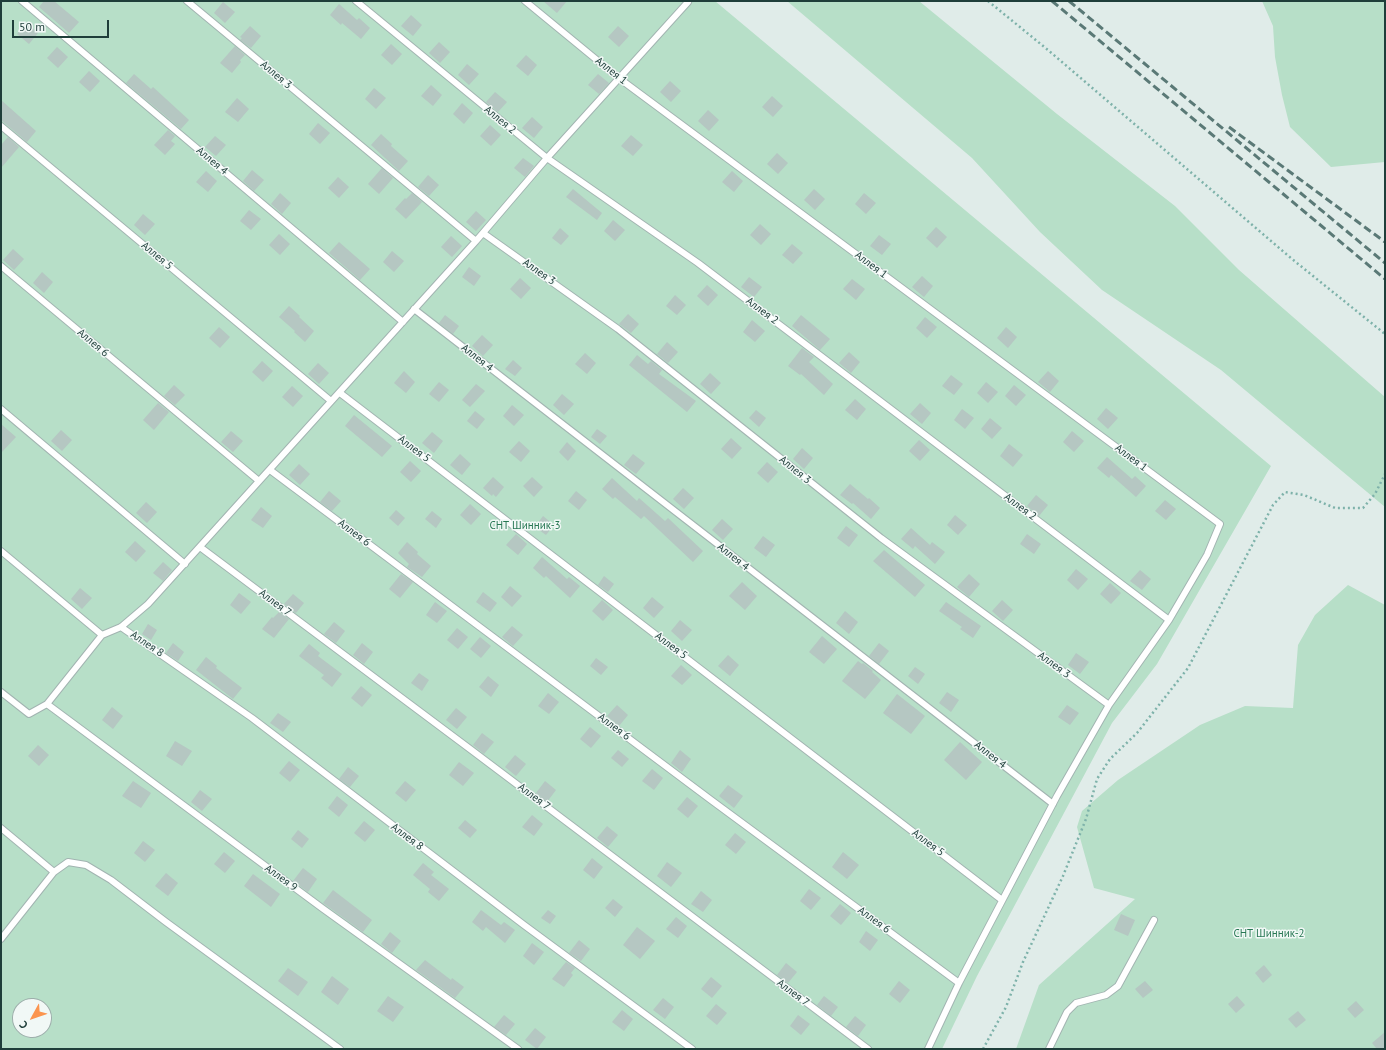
<!DOCTYPE html>
<html>
<head>
<meta charset="utf-8">
<style>
	body { margin:0 }
	#map { position:relative; width:1386px; height:1050px; overflow:hidden; background:#e0ece9; font-family:"PT Sans",sans-serif }
	canvas { display:block }
	.frame { position:absolute; inset:0; border:2px solid #1f3e3a; pointer-events:none }
	.north { position:absolute; left:12px; top:998px; width:40px; height:40px; box-sizing:border-box; background:#f1f8f6; border:1px solid #9daeab; border-radius:50%; rotate:230deg; font-size:11px; font-weight:700; line-height:16px; text-align:center; color:#1f3e3a }
	.north::after { content:''; display:block; margin:auto; width:14px; height:18px; background:#fb954f; clip-path:polygon(50% 0,100% 100%,50% 72%,0 100%) }
	.scale { position:absolute; left:12px; top:20px; width:97px; height:18px; box-sizing:border-box; border:2px solid #1f3e3a; border-top:0; padding-left:5px; font-size:12px; line-height:14px; white-space:nowrap; color:#1f3e3a; -webkit-text-stroke:3px #f1f8f6; paint-order:stroke }
</style>
</head>
<body>
<div id="map">
<canvas width="1386" height="1050"></canvas>
<div class="frame"></div>
<div class="north">С</div>
<div class="scale">50 m</div>
</div>
<script>
const ctx = document.querySelector('canvas').getContext('2d');
ctx.lineJoin = 'round';
function paint(path, color) { ctx.fillStyle = color; ctx.fill(path, 'evenodd'); }
const shape = rows => new Path2D(rows.map(r => 'M' + r).join(''));
function trace(path, color, width, dash) { ctx.strokeStyle = color; ctx.lineWidth = width; ctx.lineCap = dash ? 'butt' : 'round'; ctx.setLineDash(dash || []); ctx.stroke(path); }
function drawText(font, color, halo, rows, align = 'center') {
  ctx.font = font + ' "PT Sans",sans-serif'; ctx.lineWidth = 3; ctx.setLineDash([]); ctx.textBaseline = 'middle'; ctx.strokeStyle = halo; ctx.fillStyle = color; for (const [text, x, y, turn = 0] of rows) {
    ctx.save(); ctx.translate(x, y); ctx.rotate((+turn || 0) * Math.PI / 180); ctx.textAlign = isNaN(turn) ? turn : align; if (halo) ctx.strokeText(text, 0, 0); ctx.fillText(text, 0, 0); ctx.restore();
  }
}
paint(shape([
	[1,1,715,1,1271,466,1157,664,1112,723,977,976,942,1049,1,1049],
	[20,1006,44,1006,44,1030,20,1030],
	[787,1,919,1,1057,114,1175,206,1239,270,1385,397,1385,507,1221,370,1102,290,1040,232,972,158],
	[1262,1,1385,1,1385,162,1331,167,1290,127,1282,95,1275,57,1273,26],
	[1348,585,1385,605,1385,1049,1016,1049,1039,985,1135,899,1094,888,1077,827,1082,811,1118,780,1200,725,1245,706,1293,708,1298,645,1315,615]
]), '#b7dfc8');
paint(shape([
	[44,1,54,1,79,22,69,33,39,7],
	[543,1,567,1,557,13],
	[223,2,235,12,225,23,214,13],
	[339,4,357,20,359,18,370,28,361,39,342,23,341,25,330,15],
	[411,15,422,25,413,36,401,26],
	[27,23,38,33,29,44,17,34],
	[250,26,261,36,251,48,240,40,242,38,240,37],
	[618,26,629,36,619,47,608,37],
	[439,42,450,52,440,63,429,53],
	[391,44,402,54,392,65,381,55],
	[235,46,245,55,240,60,241,62,232,73,220,63],
	[57,47,68,57,58,68,47,58],
	[526,55,537,65,528,76,516,66],
	[467,64,479,74,469,85,458,75],
	[89,71,100,81,90,92,79,82],
	[134,74,151,89,153,87,189,120,181,129,126,83],
	[598,74,609,83,599,94,588,85],
	[670,81,681,91,671,102,660,92],
	[431,85,442,95,433,106,421,96],
	[374,88,386,98,376,109,365,99],
	[495,92,507,102,498,112,486,102],
	[772,96,783,106,773,117,762,107],
	[237,98,249,109,238,122,225,112],
	[1,100,36,131,27,142,1,120],
	[462,103,473,113,464,124,453,114],
	[708,110,719,120,709,131,698,121],
	[532,117,543,127,534,138,522,128],
	[318,123,330,133,320,144,309,134],
	[490,125,501,135,491,146,480,136],
	[168,130,175,136,171,141,175,144,165,155,154,145],
	[381,134,392,144,391,146,408,161,399,171,371,145],
	[631,135,643,145,633,156,621,146],
	[215,136,226,145,216,156,205,147],
	[8,137,19,147,1,168,1,145],
	[777,153,788,163,778,174,767,164],
	[523,158,534,166,525,177,514,168],
	[382,168,393,178,379,194,368,184],
	[252,170,264,180,254,191,243,181],
	[206,171,217,181,208,192,196,182],
	[732,171,743,181,734,192,722,182],
	[428,175,439,185,429,196,418,187],
	[338,177,349,187,339,198,328,188],
	[573,189,602,213,597,220,566,197],
	[814,189,825,199,815,210,804,200],
	[280,193,291,203,282,214,271,204],
	[412,193,422,202,406,219,395,209,405,198,406,199],
	[864,193,876,203,866,214,855,204],
	[249,210,261,219,251,230,240,221],
	[476,211,486,220,476,231,466,222],
	[143,214,155,224,145,235,134,225],
	[613,220,625,230,615,241,604,231],
	[760,224,771,234,761,245,750,235],
	[936,227,947,237,937,248,926,238],
	[560,228,569,236,561,245,552,238],
	[279,234,290,244,280,255,269,245],
	[879,235,891,244,882,255,870,246],
	[451,236,462,246,452,257,441,247],
	[339,242,370,269,360,280,329,253],
	[792,244,803,253,793,264,782,255],
	[13,249,24,259,14,270,3,260],
	[392,251,404,261,394,272,383,262],
	[469,267,481,276,474,286,462,277],
	[42,272,53,282,44,293,33,283],
	[922,276,933,286,924,297,912,287],
	[749,277,762,287,754,297,741,287],
	[520,278,531,288,521,299,510,289],
	[852,279,865,289,856,300,843,289],
	[707,285,718,295,708,306,697,296],
	[675,295,686,305,677,315,666,306],
	[289,306,300,316,299,317,314,331,305,342,294,332,295,331,279,317],
	[628,314,639,324,631,333,619,324],
	[445,315,459,326,453,334,439,323],
	[801,315,830,339,820,350,792,326],
	[925,317,937,327,927,338,916,328],
	[752,320,765,331,755,342,743,332],
	[219,327,230,337,220,348,209,338],
	[1006,327,1017,337,1008,348,997,338],
	[482,335,493,345,483,356,472,346],
	[667,342,678,352,668,363,657,354],
	[802,348,814,357,809,362,833,384,824,395,801,374,800,375,788,366],
	[849,352,860,362,851,373,839,363],
	[585,353,596,363,587,374,575,364],
	[637,355,648,364,651,361,662,370,659,374,696,401,687,412,629,365],
	[513,360,522,368,515,376,505,369],
	[262,361,273,371,263,382,252,372],
	[318,363,329,373,319,384,308,374],
	[404,371,415,382,406,393,394,383],
	[1048,371,1059,381,1050,392,1038,382],
	[710,373,721,383,711,394,700,384],
	[951,375,963,384,954,395,942,386],
	[439,382,449,390,439,402,429,394],
	[986,382,998,392,988,403,977,393],
	[476,384,485,391,470,407,462,400],
	[174,385,185,395,175,405,164,396],
	[1014,385,1026,395,1016,406,1005,396],
	[292,386,303,396,293,407,282,397],
	[562,394,574,404,564,415,553,405],
	[855,399,866,409,857,420,845,410],
	[158,403,169,412,154,430,143,420],
	[920,403,931,413,922,424,910,414],
	[512,405,524,415,514,426,503,416],
	[1106,408,1118,418,1108,429,1097,419],
	[962,409,974,418,965,429,954,420],
	[756,410,766,418,759,427,749,418],
	[475,411,485,419,477,429,467,421],
	[354,415,392,446,382,457,345,426],
	[990,418,1002,428,992,439,981,429],
	[1,424,16,437,1,453],
	[597,429,607,436,600,444,591,437],
	[61,430,72,440,62,451,51,441],
	[231,431,243,441,233,452,221,442],
	[1072,431,1084,441,1074,452,1063,442],
	[432,432,443,441,434,453,422,443],
	[731,438,742,448,732,459,721,449],
	[919,440,930,450,920,461,909,451],
	[519,441,530,451,521,462,509,452],
	[567,442,576,451,568,461,559,452],
	[1009,444,1023,455,1013,467,1000,456],
	[802,448,813,458,804,469,793,459],
	[460,454,471,464,462,475,450,465],
	[633,454,645,463,636,474,624,465],
	[1107,457,1132,479,1135,476,1146,486,1136,497,1111,475,1109,478,1097,468],
	[410,461,421,471,411,482,400,472],
	[767,462,778,472,768,483,757,473],
	[299,464,310,474,300,485,289,475],
	[493,477,504,487,496,497,493,494,492,496,483,488],
	[532,477,543,487,534,497,523,486],
	[612,478,637,501,639,498,665,521,668,518,703,551,693,562,644,516,641,519,615,497,613,499,602,489],
	[850,484,868,499,869,498,880,508,871,519,853,503,852,504,840,495],
	[683,488,694,498,684,509,673,499],
	[329,491,341,501,332,511,320,502],
	[576,491,587,500,579,510,568,501],
	[1036,495,1048,505,1039,516,1027,506],
	[1165,500,1176,509,1166,520,1155,511],
	[146,502,157,512,147,523,136,513],
	[470,504,481,514,471,525,460,515],
	[261,507,272,516,263,528,251,520],
	[396,510,405,518,398,526,389,518],
	[432,511,442,519,436,528,425,519],
	[955,515,967,525,958,535,947,525],
	[543,516,554,525,546,535,535,527],
	[722,519,733,529,723,540,712,530],
	[846,526,858,535,849,547,837,538],
	[911,528,930,545,932,542,945,552,935,564,915,546,913,549,901,539],
	[516,534,527,544,518,555,506,545],
	[1027,534,1041,544,1034,554,1020,544],
	[763,536,775,545,766,557,754,548],
	[135,541,146,551,136,562,125,552],
	[407,542,418,552,417,554,431,566,422,577,407,567,409,564,398,553],
	[884,550,925,585,915,597,873,561],
	[542,557,567,579,569,577,580,586,570,598,546,576,544,578,533,568],
	[163,562,172,570,163,581,153,573],
	[1076,569,1088,579,1078,590,1067,580],
	[1140,570,1151,579,1142,590,1130,581],
	[401,574,413,582,400,598,389,589],
	[969,574,980,584,969,597,957,587],
	[604,576,614,584,608,592,598,585],
	[742,582,757,596,745,610,729,596],
	[1110,583,1121,593,1111,604,1100,594],
	[510,586,522,596,512,607,501,597],
	[80,588,92,598,82,609,71,599],
	[483,592,497,603,490,612,476,602],
	[239,593,251,602,241,614,230,605],
	[293,594,304,603,296,613,284,604],
	[652,597,664,607,654,618,643,608],
	[602,600,613,610,603,621,592,611],
	[1002,600,1013,610,1003,621,992,611],
	[435,602,447,611,437,623,426,615],
	[946,602,981,626,973,638,960,629,962,627,939,611],
	[845,611,858,622,849,634,836,623],
	[279,612,289,619,274,638,262,629,272,617,273,618],
	[680,620,692,630,682,641,671,631],
	[334,622,345,631,336,643,324,634],
	[148,624,157,630,151,640,142,634],
	[512,626,523,635,513,646,502,637],
	[457,628,468,637,458,649,447,640],
	[822,636,837,649,824,664,809,652],
	[480,637,491,646,481,658,470,649],
	[173,643,184,652,178,661,166,653],
	[362,643,373,652,364,664,353,655],
	[879,643,889,651,879,664,869,656],
	[309,644,320,653,318,656,342,674,332,687,321,678,324,675,299,656],
	[1076,653,1089,662,1080,674,1068,665],
	[728,655,739,665,730,676,718,666],
	[206,657,217,666,216,668,242,688,233,699,196,670],
	[596,658,608,667,601,675,590,666],
	[858,661,862,664,863,663,873,671,872,672,881,680,865,699,842,681],
	[681,665,692,675,682,685,671,676],
	[915,667,925,674,918,684,908,676],
	[419,673,429,680,422,691,411,683],
	[488,676,499,685,491,697,479,687],
	[361,686,372,695,362,707,351,698],
	[947,692,959,700,951,712,939,703],
	[548,693,559,702,549,714,538,706],
	[897,694,925,716,911,734,883,713],
	[617,705,628,715,619,726,607,716],
	[1067,705,1079,713,1070,725,1058,717],
	[112,707,123,716,113,729,102,720],
	[456,708,467,717,457,729,446,720],
	[278,713,291,722,283,732,270,723],
	[590,727,601,736,591,748,580,739],
	[482,733,494,742,484,754,473,745],
	[175,741,192,751,182,766,166,756],
	[960,742,982,762,966,780,944,760],
	[38,745,49,755,39,766,28,756],
	[618,750,629,759,622,767,611,758],
	[680,750,691,759,682,772,671,763],
	[515,755,526,764,516,776,505,767],
	[289,761,300,770,290,782,279,773],
	[459,762,474,773,463,786,449,775],
	[348,767,359,776,350,787,339,779],
	[652,769,663,778,654,790,642,781],
	[133,781,151,793,141,808,122,796],
	[405,781,416,790,406,802,395,793],
	[545,781,556,790,547,802,536,793],
	[728,785,743,796,734,808,719,796],
	[200,790,212,799,202,811,191,802],
	[337,796,348,805,339,817,328,808],
	[687,797,698,806,688,818,677,809],
	[532,815,543,824,534,836,522,827],
	[465,820,477,830,470,838,458,828],
	[364,821,375,830,365,842,354,833],
	[607,826,618,835,608,847,597,838],
	[298,830,309,839,302,848,291,839],
	[735,833,746,842,736,854,725,845],
	[143,841,155,850,145,862,134,853],
	[224,852,235,861,225,873,214,864],
	[843,852,859,865,847,879,832,867],
	[592,858,603,867,594,879,583,870],
	[667,862,682,873,671,887,657,876],
	[423,863,434,872,431,875,449,889,439,901,428,892,430,889,413,875],
	[303,868,317,879,308,892,293,881],
	[166,873,178,883,168,896,155,886],
	[253,874,280,894,271,907,244,886],
	[809,889,821,898,811,910,800,901],
	[333,890,372,920,363,932,323,903],
	[701,891,712,900,703,912,691,904],
	[613,899,623,907,615,917,605,908],
	[840,904,851,913,841,925,830,916],
	[481,910,501,925,504,922,515,930,505,943,486,927,483,931,472,922],
	[548,910,556,916,550,924,541,918],
	[1121,914,1135,920,1128,936,1114,930],
	[676,917,687,926,678,938,666,929],
	[637,927,655,941,640,959,623,945],
	[866,931,878,940,870,951,859,942],
	[390,932,401,941,392,953,381,944],
	[579,940,590,949,581,961,569,953],
	[532,943,544,952,534,965,523,956],
	[425,960,451,980,452,978,464,987,455,998,416,970],
	[566,962,575,968,571,973,573,975,564,987,552,979],
	[786,963,797,972,788,983,777,975],
	[1264,965,1272,975,1263,983,1255,973],
	[288,968,308,982,298,996,278,981],
	[332,976,349,989,338,1005,321,992],
	[711,977,722,986,712,998,701,989],
	[899,981,910,990,900,1003,889,994],
	[1145,981,1153,990,1143,998,1135,989],
	[388,996,404,1007,393,1022,377,1011],
	[824,996,838,1007,831,1016,817,1005],
	[1237,996,1245,1005,1236,1013,1228,1004],
	[663,998,674,1007,665,1019,653,1010],
	[1356,1001,1364,1010,1355,1018,1347,1009],
	[716,1004,727,1013,717,1025,706,1016],
	[622,1010,633,1019,624,1031,612,1022],
	[1298,1011,1306,1020,1296,1028,1288,1019],
	[504,1015,515,1024,506,1035,494,1027],
	[798,1015,810,1024,801,1035,790,1026],
	[855,1016,866,1025,858,1036,846,1027],
	[535,1028,546,1037,537,1049,525,1040],
	[1385,1032,1385,1049,1377,1049,1372,1043]
]), '#b5c7c2');
const service = shape([
	[22,1,403,322],
	[187,1,476,241],
	[356,1,547,158,698,263,1169,620],
	[525,1,620,79,1220,524,1207,555,1169,620,1109,705,1057,796,959,983,928,1049],
	[1,126,331,401],
	[483,233,618,329,881,538,1109,705],
	[1,266,259,481],
	[414,309,1053,804],
	[340,393,1002,900],
	[1,409,185,564],
	[270,470,711,800,959,983],
	[200,547,470,749,868,1049],
	[1,551,102,635],
	[121,627,252,718,524,925,692,1049],
	[1,692,29,714,47,704,102,635,121,627,148,604,476,241,547,158,688,2],
	[47,704,322,908,518,1049],
	[1,828,54,872],
	[1,939,54,872,68,862,86,865,111,880,166,922,340,1049],
	[1049,1049,1067,1012,1076,1003,1106,995,1118,986,1154,920]
]);
trace(service, '#a2b4b1', 8);
trace(shape([
	[988,1,1048,50,1292,259,1385,334],
	[983,1049,1006,1007,1023,962,1063,876,1086,819,1097,779,1110,759,1137,733,1188,668,1273,505,1285,492,1304,495,1335,508,1363,508,1375,494,1385,474]
]), '#7eb2aa', 2.5, [2, 3]);
trace(service, '#fff', 6);
trace(shape([
	[1052,1,1385,279],
	[1069,1,1385,263],
	[1229,127,1385,242]
]), '#5a7976', 3, [8, 4]);
drawText('11px', '#1f3e3a', '#f1f8f6', [
	["Аллея 1",611,71,38],
	["Аллея 3",276,75,40],
	["Аллея 2",500,120,39],
	["Аллея 4",212,161,40],
	["Аллея 5",157,256,40],
	["Аллея 1",871,265,37],
	["Аллея 3",539,272,35],
	["Аллея 2",762,311,37],
	["Аллея 6",93,343,40],
	["Аллея 4",477,358,38],
	["Аллея 5",414,449,37],
	["Аллея 1",1131,458,37],
	["Аллея 3",795,470,39],
	["Аллея 2",1020,507,37],
	["Аллея 6",354,533,37],
	["Аллея 4",733,557,38],
	["Аллея 7",275,603,37],
	["Аллея 8",147,644,34],
	["Аллея 5",671,646,37],
	["Аллея 3",1054,665,36],
	["Аллея 6",614,727,37],
	["Аллея 4",990,755,38],
	["Аллея 7",534,797,37],
	["Аллея 8",407,837,37],
	["Аллея 5",928,843,37],
	["Аллея 9",281,878,36],
	["Аллея 6",874,920,36],
	["Аллея 7",793,993,37]
]);
drawText('11px', '#277753', '#f1f8f6', [
	["СНТ Шинник-3",525,526],
	["СНТ Шинник-2",1269,934]
]);
</script>
</body>
</html>
